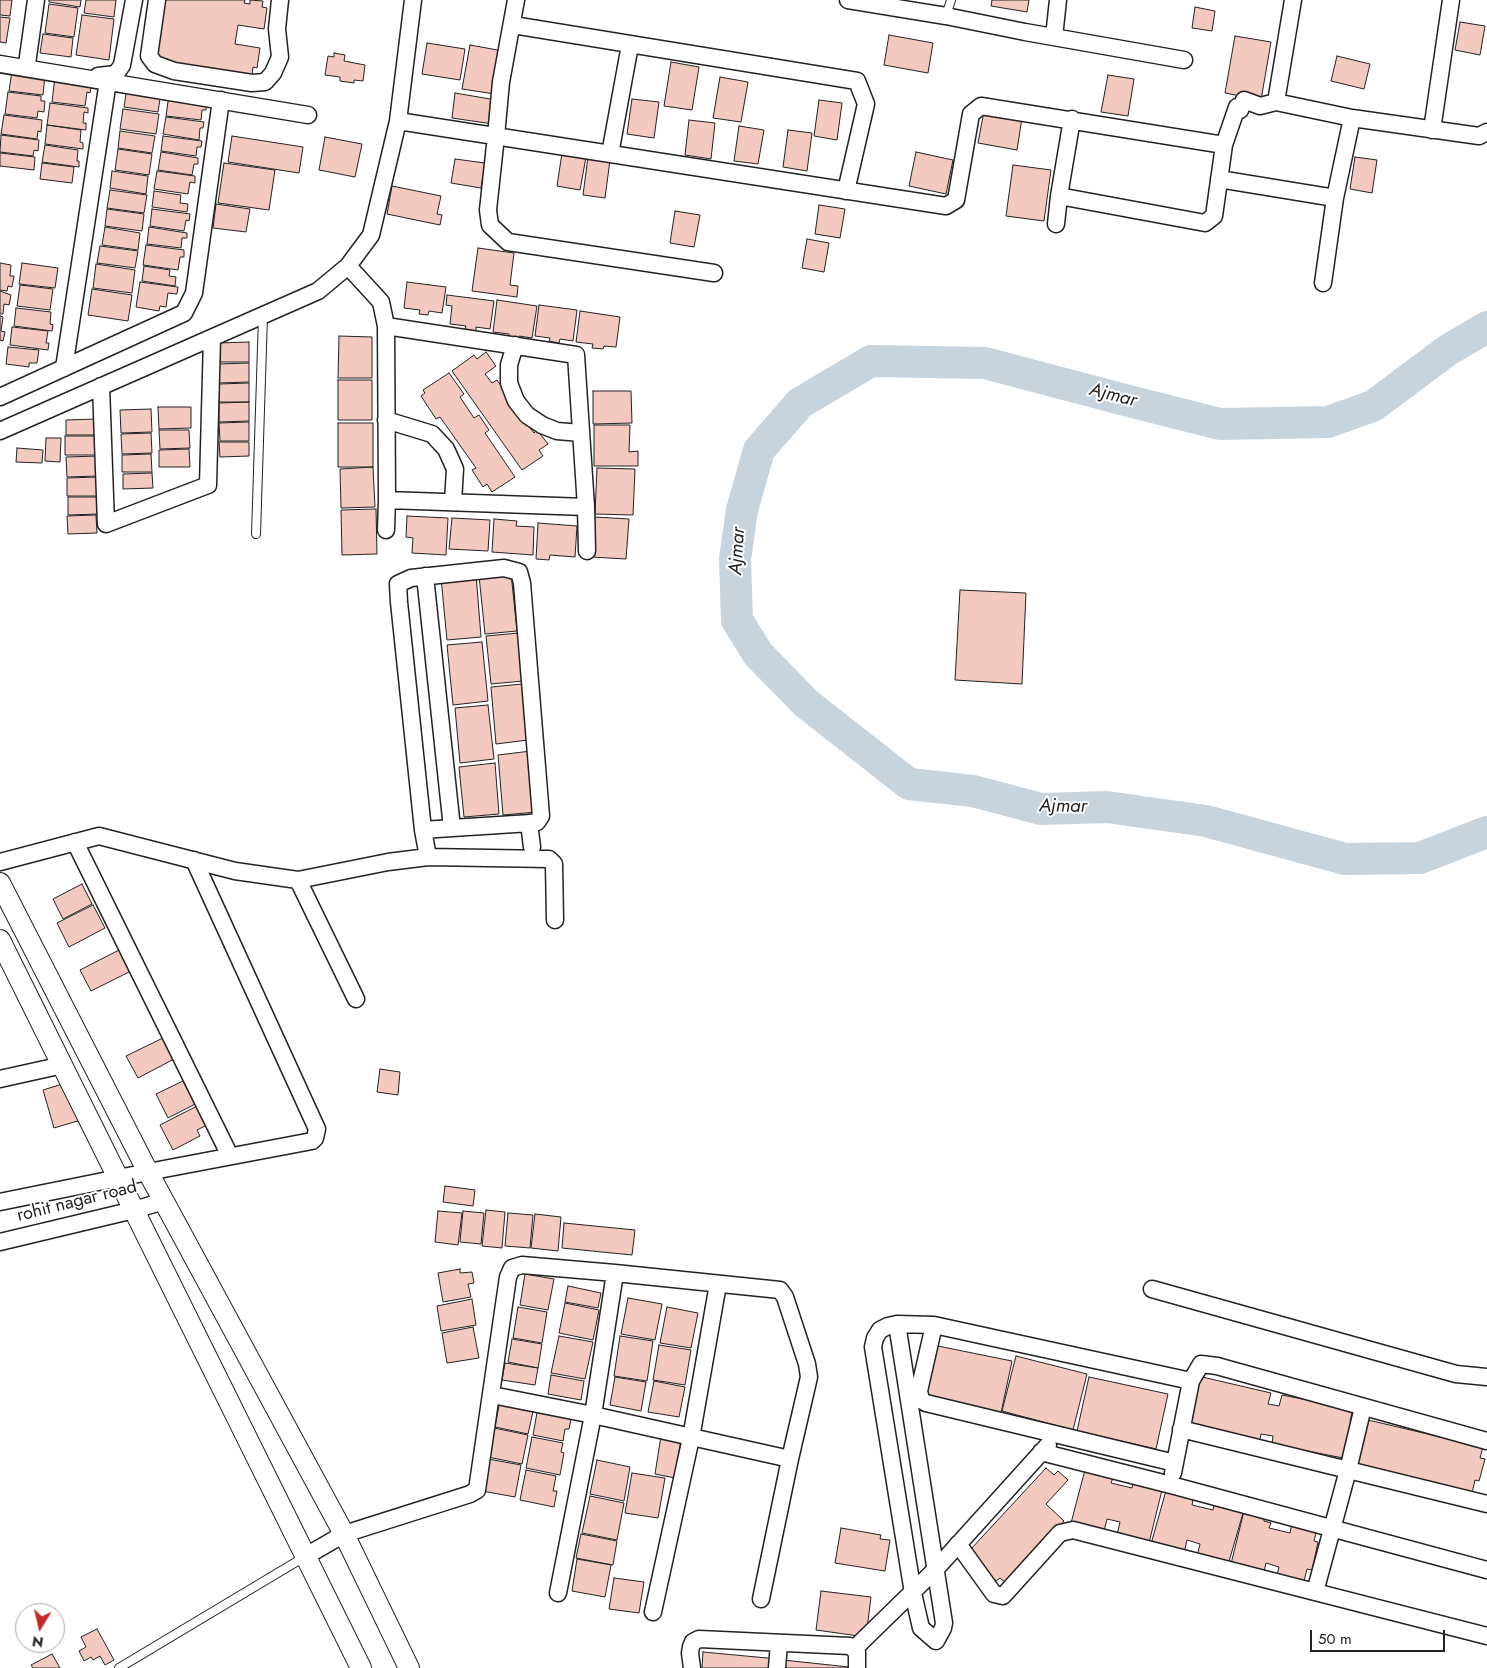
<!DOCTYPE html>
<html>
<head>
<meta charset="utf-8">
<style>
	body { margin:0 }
	#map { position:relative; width:1487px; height:1668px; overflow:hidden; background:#fff; font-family:Jost,sans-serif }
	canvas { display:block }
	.north { position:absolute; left:15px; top:1603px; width:50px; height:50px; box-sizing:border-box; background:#fff; border:1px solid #a7a7a7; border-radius:50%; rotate:189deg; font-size:14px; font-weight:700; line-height:20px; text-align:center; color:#222 }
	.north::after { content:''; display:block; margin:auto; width:18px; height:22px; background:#c62828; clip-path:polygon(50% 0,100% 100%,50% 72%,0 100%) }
	.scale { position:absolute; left:1310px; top:1630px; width:135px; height:22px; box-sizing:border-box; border:2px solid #222; border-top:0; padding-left:6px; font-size:15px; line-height:18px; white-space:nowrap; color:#222; -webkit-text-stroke:4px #fff; paint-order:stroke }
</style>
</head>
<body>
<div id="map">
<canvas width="1487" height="1668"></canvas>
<div class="north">N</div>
<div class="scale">50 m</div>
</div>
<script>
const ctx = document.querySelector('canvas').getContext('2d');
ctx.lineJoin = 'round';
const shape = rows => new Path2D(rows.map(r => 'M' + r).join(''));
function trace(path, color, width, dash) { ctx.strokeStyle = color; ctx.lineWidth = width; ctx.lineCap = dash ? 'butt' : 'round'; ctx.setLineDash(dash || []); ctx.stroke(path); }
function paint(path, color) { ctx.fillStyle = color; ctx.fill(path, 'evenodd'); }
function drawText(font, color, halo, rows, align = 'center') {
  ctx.font = font + ' Jost,sans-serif'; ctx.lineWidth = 4; ctx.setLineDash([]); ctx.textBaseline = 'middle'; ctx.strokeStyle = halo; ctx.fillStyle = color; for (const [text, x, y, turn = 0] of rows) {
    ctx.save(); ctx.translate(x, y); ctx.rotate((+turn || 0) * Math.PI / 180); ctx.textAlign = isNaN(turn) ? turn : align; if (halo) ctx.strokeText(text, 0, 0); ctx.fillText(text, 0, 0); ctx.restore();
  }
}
trace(shape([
	[1487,327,1448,350,1373,406,1328,422,1220,424,1121,399,985,363,871,361,800,403,759,450,742,510,735,559,737,620,758,654,807,704,909,784,973,791,1041,809,1107,807,1206,821,1345,859,1420,858,1487,832]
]), '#c7d3dd', 32);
const building = shape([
	[0,0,12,0,10,16,0,15,0,0],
	[49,0,81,0,80,7,49,2,49,0],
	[86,0,116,0,114,17,84,13,86,0],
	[161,0,245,0,244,3,250,4,250,0,263,1,262,7,267,8,264,29,238,25,235,44,260,48,257,68,253,67,252,75,157,62,158,50,154,49,157,28,161,29,164,11,160,10,161,0],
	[992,0,1029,0,1027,12,991,6,992,0],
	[49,4,78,8,74,37,45,33,49,4],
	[1195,7,1215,11,1212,31,1192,28,1195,7],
	[82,15,114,19,109,60,76,55,82,15],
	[0,17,10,18,6,43,0,42,0,17],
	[1460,22,1485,26,1480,55,1455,50,1460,22],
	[43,34,73,38,71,57,40,53,43,34],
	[889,35,933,43,928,73,884,65,889,35],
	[1235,36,1271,42,1261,100,1225,93,1235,36],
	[427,43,465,49,460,80,422,74,427,43],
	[470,45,503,51,495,94,462,89,470,45],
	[334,53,345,55,344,61,365,65,363,81,354,80,354,83,340,81,340,77,325,75,328,56,334,57,334,53],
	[1337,56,1370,64,1364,89,1331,81,1337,56],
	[671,62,699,67,692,110,664,106,671,62],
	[12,71,45,75,43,95,9,91,12,71],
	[1108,75,1134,79,1128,116,1101,112,1108,75],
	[55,77,92,82,90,93,87,92,85,106,52,102,55,77],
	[720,77,748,82,741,122,713,118,720,77],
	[127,87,161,92,158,112,124,107,127,87],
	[8,92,41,96,41,101,45,101,44,112,38,111,37,118,5,114,8,92],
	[455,93,496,100,493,124,452,118,455,93],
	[169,95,207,101,206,110,202,110,201,120,166,116,169,95],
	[632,99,659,102,654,138,627,134,632,99],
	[819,100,842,103,837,140,814,136,819,100],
	[50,103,88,108,88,113,84,112,83,123,86,123,86,130,47,125,50,103],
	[123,109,159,114,156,134,120,129,123,109],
	[984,111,1022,118,1017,150,978,143,984,111],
	[4,115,42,120,41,132,38,131,37,139,1,134,4,115],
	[166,117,204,122,203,128,200,128,199,140,163,134,166,117],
	[689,120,715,123,711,159,685,155,689,120],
	[47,125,81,130,80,142,83,143,83,149,45,144,47,125],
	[739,126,764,130,758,164,734,161,739,126],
	[788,130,812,133,807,171,783,167,788,130],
	[120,131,155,136,152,153,118,148,120,131],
	[1,135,39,140,38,151,34,150,33,156,0,152,1,135],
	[163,136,202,141,201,147,197,147,196,156,161,151,163,136],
	[232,136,303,147,299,173,228,162,232,136],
	[325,137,362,144,355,177,319,170,325,137],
	[45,145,78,150,77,161,79,161,79,167,42,162,45,145],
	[118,149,152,154,149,175,115,170,118,149],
	[161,152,198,158,198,164,194,164,192,175,158,170,161,152],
	[916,152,953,160,946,194,909,186,916,152],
	[0,153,35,157,34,170,0,166,0,153],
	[562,153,586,157,580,190,557,186,562,153],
	[588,157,610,160,605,198,583,195,588,157],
	[1355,157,1377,160,1372,193,1350,189,1355,157],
	[455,159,485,163,481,188,451,183,455,159],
	[42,163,74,167,72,183,40,179,42,163],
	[224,163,275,170,269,210,218,203,224,163],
	[1013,165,1051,170,1044,221,1006,216,1013,165],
	[112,171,148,176,146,194,110,188,112,171],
	[157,171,195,176,195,183,190,182,188,194,154,189,157,171],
	[392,186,441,196,437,214,442,215,440,225,387,214,392,186],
	[110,190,147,195,144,213,107,208,110,190],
	[154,191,181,195,180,203,188,204,187,212,152,207,154,191],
	[216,204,250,209,246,232,213,228,216,204],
	[819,205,845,209,840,238,815,234,819,205],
	[107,209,144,214,142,231,105,226,107,209],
	[152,209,190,214,189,221,186,220,184,231,150,226,152,209],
	[675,211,700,215,694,247,670,243,675,211],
	[105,227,140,233,138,250,102,245,105,227],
	[149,227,187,233,187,238,182,238,181,248,147,244,149,227],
	[807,239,829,243,824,272,802,268,807,239],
	[146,245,184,250,184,257,180,257,178,270,143,265,146,245],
	[100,246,138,251,135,268,97,263,100,246],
	[478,248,514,253,510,285,518,286,517,297,472,291,478,248],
	[0,263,11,265,10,276,14,276,12,287,8,286,7,291,0,290,0,263],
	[22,263,58,268,55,288,19,284,22,263],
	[96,264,135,270,132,293,93,288,96,264],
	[144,266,170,270,169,276,176,277,175,286,142,281,144,266],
	[140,282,178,287,177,294,168,293,166,307,160,306,159,311,136,307,140,282],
	[407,282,446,287,442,313,429,311,428,315,419,314,420,310,404,308,407,282],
	[20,285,53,289,50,310,17,306,20,285],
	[92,289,132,295,128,321,88,315,92,289],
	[0,291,11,295,9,305,4,304,3,314,0,314,0,291],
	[447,295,494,301,490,329,476,327,476,331,465,329,466,326,450,324,452,306,446,305,447,295],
	[497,300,537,306,532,338,519,336,518,340,509,338,509,334,493,332,497,300],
	[539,305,577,310,573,341,560,339,559,343,549,341,550,338,535,336,539,305],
	[16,308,51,312,50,324,53,325,52,331,14,326,16,308],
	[580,311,620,317,616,347,604,346,603,349,592,348,593,344,576,342,580,311],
	[0,316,3,317,1,331,5,332,3,341,0,340,0,316],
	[12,327,48,331,46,343,49,343,48,350,10,345,12,327],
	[339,336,372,337,372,378,338,378,339,336],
	[249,342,249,362,219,362,218,343,249,342],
	[8,347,39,350,37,363,29,363,29,367,6,364,8,347],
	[486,352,496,366,485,374,492,383,497,380,534,433,537,430,548,444,539,450,543,456,522,470,452,371,474,355,477,359,486,352],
	[249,363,249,382,219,383,218,364,249,363],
	[449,373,464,394,460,397,474,418,479,415,489,430,485,433,515,477,492,492,487,484,483,487,472,470,476,468,440,417,436,419,421,396,425,393,423,390,449,373],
	[338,380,372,380,372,420,338,420,338,380],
	[249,383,249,402,219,402,219,384,249,383],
	[593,391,631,391,632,423,593,424,593,391],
	[249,402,249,421,219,422,219,403,249,402],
	[158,407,191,407,191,428,159,429,158,407],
	[151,409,152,432,121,433,120,410,151,409],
	[97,419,97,435,66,435,66,420,97,419],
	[249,422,249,441,220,441,219,423,249,422],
	[338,423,373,423,373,467,338,467,338,423],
	[594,425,630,425,629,452,638,451,638,466,594,466,594,425],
	[159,430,189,430,190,448,160,449,159,430],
	[151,433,152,453,122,454,121,434,151,433],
	[65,436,98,436,98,455,65,455,65,436],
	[46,438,61,438,60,462,45,461,46,438],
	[219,442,249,442,249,456,220,457,219,442],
	[17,448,43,450,42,463,16,462,17,448],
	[189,449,190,467,159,467,159,450,189,449],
	[151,454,152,472,122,472,122,455,151,454],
	[98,456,98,476,67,477,66,457,98,456],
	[373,467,375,507,341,508,340,469,373,467],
	[597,468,635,469,633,515,595,514,597,468],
	[152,473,153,488,123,489,123,474,152,473],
	[98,477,98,496,67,496,67,478,98,477],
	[68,497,97,497,98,514,68,515,68,497],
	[376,509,377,554,342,555,341,510,376,509],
	[96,515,97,533,68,534,67,516,96,515],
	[407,516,448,518,446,555,412,553,413,538,406,537,407,516],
	[594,517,629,519,626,559,591,557,594,517],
	[452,518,490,520,488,551,449,549,452,518],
	[494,519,517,521,516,526,534,527,533,555,492,552,494,519],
	[538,523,577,526,575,557,550,555,549,560,536,559,538,523],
	[511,573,517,631,485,634,479,576,511,573],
	[476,574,481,637,447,640,441,578,476,574],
	[960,590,1026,593,1022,684,955,680,960,590],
	[519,633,523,681,491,684,486,636,519,633],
	[482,642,488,701,453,705,447,645,482,642],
	[522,684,528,740,496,744,491,687,522,684],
	[488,705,494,759,460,763,455,708,488,705],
	[531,751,537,812,503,815,498,755,531,751],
	[495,763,499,814,464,817,459,767,495,763],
	[82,884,92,904,63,919,53,899,82,884],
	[93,905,105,928,69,947,57,923,93,905],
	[121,949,131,971,91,991,80,970,121,949],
	[165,1037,176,1058,138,1078,126,1056,165,1037],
	[380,1069,400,1072,398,1095,377,1092,380,1069],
	[187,1079,199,1102,168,1118,156,1094,187,1079],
	[69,1082,81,1120,54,1128,43,1090,69,1082],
	[199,1105,209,1124,197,1130,200,1136,173,1150,160,1125,199,1105],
	[445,1186,475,1190,473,1206,443,1202,445,1186],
	[486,1210,505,1212,502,1248,482,1246,486,1210],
	[438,1211,462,1213,458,1245,435,1242,438,1211],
	[463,1211,484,1213,481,1244,460,1242,463,1211],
	[508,1213,533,1215,530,1248,505,1246,508,1213],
	[535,1214,561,1217,558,1251,531,1248,535,1214],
	[564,1223,635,1230,632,1255,562,1248,564,1223],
	[460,1269,460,1273,472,1272,474,1283,468,1284,471,1297,443,1302,438,1273,460,1269],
	[525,1274,554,1279,548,1310,520,1305,525,1274],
	[568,1286,601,1293,598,1308,565,1302,568,1286],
	[628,1298,662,1304,655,1340,621,1334,628,1298],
	[472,1299,476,1325,441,1331,437,1306,472,1299],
	[565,1303,599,1310,593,1340,559,1333,565,1303],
	[518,1307,547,1312,542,1343,513,1338,518,1307],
	[667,1307,698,1313,691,1348,660,1343,667,1307],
	[473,1327,479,1358,447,1363,442,1333,473,1327],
	[559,1336,593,1342,585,1379,551,1373,559,1336],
	[620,1336,653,1341,647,1381,614,1376,620,1336],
	[512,1339,542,1344,538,1368,508,1362,512,1339],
	[659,1345,691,1350,685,1385,653,1380,659,1345],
	[933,1345,1012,1361,1001,1413,922,1397,933,1345],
	[1016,1356,1087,1374,1073,1430,1002,1411,1016,1356],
	[505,1363,538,1368,535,1385,502,1380,505,1363],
	[551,1375,584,1381,581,1400,548,1394,551,1375],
	[1198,1376,1271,1393,1268,1404,1279,1406,1282,1395,1353,1409,1350,1421,1353,1422,1347,1451,1344,1451,1343,1458,1272,1444,1273,1436,1261,1434,1259,1444,1186,1427,1198,1376],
	[615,1377,646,1382,641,1411,610,1405,615,1377],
	[1089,1377,1168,1394,1156,1449,1077,1431,1089,1377],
	[654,1381,685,1387,679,1417,648,1412,654,1381],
	[500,1400,534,1407,528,1434,495,1427,500,1400],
	[538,1407,572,1414,569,1429,565,1429,563,1441,533,1435,538,1407],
	[1368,1420,1483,1447,1480,1458,1485,1459,1479,1481,1475,1480,1472,1493,1357,1465,1368,1420],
	[494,1428,528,1435,522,1464,488,1457,494,1428],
	[661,1436,681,1439,675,1478,655,1474,661,1436],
	[532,1437,563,1443,561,1452,564,1453,560,1475,526,1468,532,1437],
	[488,1459,521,1465,515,1497,482,1491,488,1459],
	[597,1460,630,1467,624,1501,590,1494,597,1460],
	[1086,1466,1113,1478,1111,1483,1132,1488,1133,1483,1162,1490,1149,1543,1117,1535,1120,1522,1107,1519,1104,1531,1071,1523,1086,1466],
	[1046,1468,1054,1475,1058,1471,1068,1480,1046,1504,1064,1521,1007,1584,1000,1578,996,1581,977,1563,980,1560,970,1550,1046,1468],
	[526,1470,556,1476,553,1491,557,1491,554,1507,520,1500,526,1470],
	[632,1473,665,1478,658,1518,625,1513,632,1473],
	[1167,1487,1187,1495,1187,1498,1193,1500,1192,1505,1213,1510,1214,1505,1243,1513,1228,1565,1197,1556,1200,1544,1187,1540,1184,1553,1151,1544,1167,1487],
	[590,1496,624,1503,617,1540,582,1533,590,1496],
	[1244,1511,1257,1514,1257,1517,1264,1519,1264,1521,1271,1523,1269,1528,1290,1533,1292,1523,1317,1529,1314,1541,1318,1542,1312,1570,1307,1569,1303,1585,1276,1579,1279,1567,1266,1563,1263,1576,1230,1568,1244,1511],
	[841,1528,881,1535,880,1539,890,1540,885,1571,835,1563,841,1528],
	[581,1534,617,1541,613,1565,576,1558,581,1534],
	[577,1559,611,1565,605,1597,572,1591,577,1559],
	[614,1578,644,1582,639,1613,609,1609,614,1578],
	[821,1591,871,1597,866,1637,816,1630,821,1591],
	[97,1629,114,1660,105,1665,100,1656,93,1660,91,1657,84,1661,79,1651,86,1647,81,1637,97,1629],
	[703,1652,778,1659,777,1668,702,1668,703,1652],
	[52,1654,60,1668,33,1668,31,1665,52,1654],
	[783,1660,849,1667,849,1668,782,1668,783,1660]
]);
paint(building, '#f3c9c0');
trace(building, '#222', 1);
const service = shape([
	[946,16,951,0],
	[256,534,263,316],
	[119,1668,306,1556]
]);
const minor = shape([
	[157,0,149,56,155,64,174,71,252,83,265,82,273,73,280,57,277,29,280,0],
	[516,0,501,82,496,136,488,210,490,225,508,242,714,273],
	[848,0,946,16,1025,32,1184,60],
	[513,25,857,81,866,104,846,191],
	[1054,37,1058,0],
	[0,64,308,115],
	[27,64,36,0],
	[98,76,116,74,122,65,134,0],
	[1276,102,1352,118],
	[398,121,946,206,956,200,971,114,981,106,1224,145,1214,216,1205,223,1059,196,1056,224],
	[1432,130,1451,0],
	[1224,145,1237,107,1240,110,1244,100,1260,106,1276,102,1293,0],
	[610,154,630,45],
	[1219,179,1335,198,1323,283],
	[1059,196,1072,119],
	[1335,198,1352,118,1479,136,1487,132],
	[348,266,381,302,386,326,576,355,586,507,387,500,386,326],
	[515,345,509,365,509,383,516,401,527,415,542,425,557,431,581,433],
	[64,368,108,81],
	[101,386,106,524,208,485,212,338],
	[0,397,184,313,194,293,221,100],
	[386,420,432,434,446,449,455,469,453,502],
	[0,431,318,291,348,266,371,235,398,121,413,0],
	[586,507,587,551],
	[386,530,387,500],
	[529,823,532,847],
	[423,830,452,828,425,576],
	[75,842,230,1156],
	[428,857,423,830,399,602,398,584,411,578,504,568,519,572,522,583,541,816,537,822,531,823,452,828],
	[0,862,99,836,235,871,298,880,388,862,428,857,549,859,554,864,555,920],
	[298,880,356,999],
	[0,1079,63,1065],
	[0,1202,148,1172,312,1141,315,1138,317,1129,194,860],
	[0,1242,134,1210,164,1201],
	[1152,1289,1456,1374,1487,1377],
	[897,1324,944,1623,943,1628,936,1641,921,1628,913,1593,873,1347,875,1338,880,1330,888,1326,897,1324,934,1325],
	[492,1395,593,1415,790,1459],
	[1181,1429,1487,1504],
	[1041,1452,1171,1485,1487,1570],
	[1175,1463,926,1403,921,1400,919,1391,934,1325,1191,1381,1201,1364,1217,1366,1487,1441],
	[1173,1473,1191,1381],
	[958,1544,994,1594,1003,1596,1060,1533,1073,1530,1487,1636],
	[306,1556,344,1534,470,1494,477,1490,508,1277,512,1268,522,1265,615,1273,780,1290,785,1297,807,1364,809,1377,790,1459,761,1599],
	[1315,1592,1348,1470,1363,1407],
	[558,1593,593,1415,615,1273],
	[653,1612,691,1438,718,1284],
	[855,1648,935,1570,1048,1445],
	[692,1668,690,1653,691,1647,693,1642,699,1639,850,1646,857,1652,857,1668],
	[777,1668,779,1643]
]);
const tertiary = shape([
	[0,883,148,1172,344,1534,409,1668],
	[0,940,361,1668]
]);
trace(service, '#222', 10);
trace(minor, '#222', 19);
trace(tertiary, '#222', 22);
trace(service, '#fff', 8);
trace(minor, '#fff', 16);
trace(tertiary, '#fff', 20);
drawText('18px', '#222', '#fff', [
	["rohit nagar road",77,1202,-14]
]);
drawText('italic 19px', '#222', '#fff', [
	["Ajmar",1113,396,14],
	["Ajmar",738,551,-86],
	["Ajmar",1063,807,1]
]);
</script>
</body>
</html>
